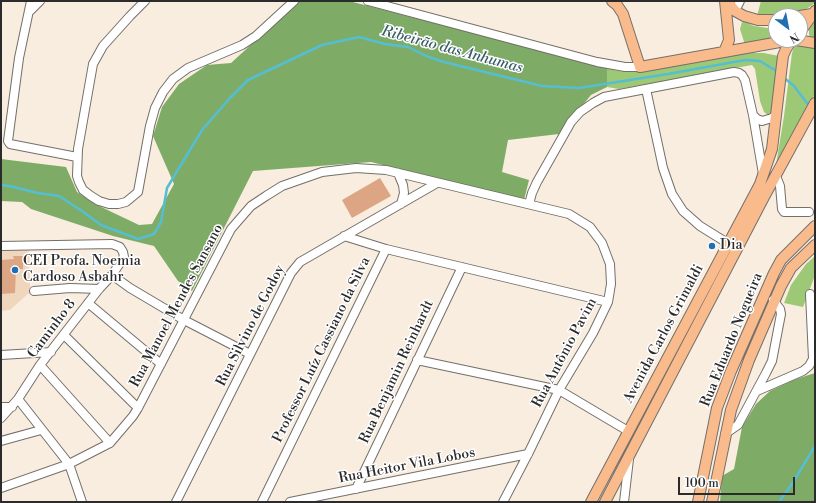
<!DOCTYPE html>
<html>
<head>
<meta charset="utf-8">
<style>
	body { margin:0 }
	#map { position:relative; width:816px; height:503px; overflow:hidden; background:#f9eddf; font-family:"Libre Bodoni",serif }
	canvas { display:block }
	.frame { position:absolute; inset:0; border:2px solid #2b2b2b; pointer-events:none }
	.north { position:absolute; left:768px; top:8px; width:40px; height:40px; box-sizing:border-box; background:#fff; border:1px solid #aaa; border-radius:50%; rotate:148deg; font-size:11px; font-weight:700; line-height:16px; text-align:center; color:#2b2b2b }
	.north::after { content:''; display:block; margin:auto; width:14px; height:18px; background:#1f6fb2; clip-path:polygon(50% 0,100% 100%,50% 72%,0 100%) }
	.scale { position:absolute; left:678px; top:477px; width:117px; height:18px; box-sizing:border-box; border:2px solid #2b2b2b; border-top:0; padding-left:5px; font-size:12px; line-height:14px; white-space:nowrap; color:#2b2b2b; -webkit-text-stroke:3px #fff; paint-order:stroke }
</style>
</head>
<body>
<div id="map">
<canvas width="816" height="503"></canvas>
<div class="frame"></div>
<div class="north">N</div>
<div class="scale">100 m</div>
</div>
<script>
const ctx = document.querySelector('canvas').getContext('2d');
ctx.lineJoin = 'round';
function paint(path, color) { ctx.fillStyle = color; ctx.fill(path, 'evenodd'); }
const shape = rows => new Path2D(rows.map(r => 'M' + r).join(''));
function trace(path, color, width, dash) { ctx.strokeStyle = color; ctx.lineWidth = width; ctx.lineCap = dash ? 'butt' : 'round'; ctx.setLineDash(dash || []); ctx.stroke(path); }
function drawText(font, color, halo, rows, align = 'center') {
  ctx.font = font + ' "Libre Bodoni",serif'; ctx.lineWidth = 3; ctx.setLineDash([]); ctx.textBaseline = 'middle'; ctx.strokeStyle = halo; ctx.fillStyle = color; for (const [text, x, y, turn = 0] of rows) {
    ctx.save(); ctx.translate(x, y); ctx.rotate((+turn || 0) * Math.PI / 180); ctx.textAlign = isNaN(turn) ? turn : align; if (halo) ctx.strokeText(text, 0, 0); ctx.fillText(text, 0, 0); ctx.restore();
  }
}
paint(shape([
	[29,248,30,292,10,310,1,311,1,249]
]), '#f0d6bc');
paint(shape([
	[761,1,815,1,815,3,802,12,778,16,757,16],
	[744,21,754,26,768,28,776,27,776,39,745,45,740,29,742,22],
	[815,21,815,41,809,35,809,29],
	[796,43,815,48,815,94,780,163,776,165,784,116,792,53],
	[750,53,764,53,779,56,772,114,768,115,764,112,760,101,755,69,752,65,619,89,607,87,607,68,618,71,631,72,666,67],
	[815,256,814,278,803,307,784,303,791,285,806,264]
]), '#9dc875');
paint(shape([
	[299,1,349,1,607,68,607,87,591,95,559,134,508,140,502,172,529,180,524,200,371,162,253,171,192,291,178,281,154,246,113,236,31,209,22,202,1,201,1,159,66,167,77,192,95,204,139,225,152,224,174,184,153,136,162,107,179,84,207,65,231,63],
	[815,373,815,502,720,502,722,476,734,469,742,427,756,404,770,391,796,379]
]), '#7eac66');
trace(shape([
	[783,77,794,86,810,107],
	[1,185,9,186,38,193,59,196,82,211,101,225,138,239,154,234,161,222,167,188,202,130,230,98,248,80,322,45,359,37,385,44,408,47,426,56,444,62,542,86,579,88,668,74,745,60,760,61,778,72],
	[779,502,792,484,815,446]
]), '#55bed2', 2.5);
paint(shape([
	[380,178,391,196,352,218,342,200],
	[13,256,23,256,23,269,16,269,15,293,1,294,1,260,14,259]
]), '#dca584');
const minor = shape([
	[31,1,19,58,8,141,10,144,77,157],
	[145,1,130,16,103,46,93,64,78,149,77,176,79,182,83,190,91,196,99,201,109,204,118,204,126,202,138,192,150,126,155,108,163,92,173,79,188,68,242,45,256,36,294,1],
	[368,1,597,62,625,67,640,67],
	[30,11,40,1],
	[735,11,740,1],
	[646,89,663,168,672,194,683,211,700,226,729,244],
	[753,115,757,119,762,121,772,118,776,115],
	[398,173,403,185,404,193,401,204],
	[776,176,780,186,782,209,784,212,809,212],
	[529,204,532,193,537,182,571,122,580,112,593,103,604,97,734,72,739,73,742,75,745,80,753,115,763,174],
	[1,246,112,244,120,247,123,252,124,257,112,275,99,289,40,365,18,399,1,418],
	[386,249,608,302],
	[112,275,130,288,184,320,250,354],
	[34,291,70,288,99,289],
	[88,303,161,364],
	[64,335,138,408],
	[1,355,51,352],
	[417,360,559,390,628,431],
	[40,365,110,443],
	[757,391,803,371,809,366,813,359,810,294],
	[18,399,69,464,82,502],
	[1,407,12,407],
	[725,434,738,425,766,373,772,361,781,314,780,309,773,300],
	[1,441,41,430],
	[1,488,69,464,110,443,133,416,138,408,231,229,251,206,266,196,282,186,322,172,356,168,386,170,569,214,590,227,602,243,610,264,611,284,608,302,593,333,559,390,528,454,503,502],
	[356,489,462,267],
	[176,502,291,273,300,262,437,183],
	[262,502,386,249,344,236],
	[290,502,528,454],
	[624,502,629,459]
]);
const major = shape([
	[612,1,617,5,623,14,640,67,791,40],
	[727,1,735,11,744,16,758,20,776,20],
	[800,16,812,14],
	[800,32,815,11],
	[796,40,815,43],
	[724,52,729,40,725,1],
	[591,502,760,184,772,149,783,56,786,49,792,40],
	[605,502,764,197,815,103],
	[698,502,717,408,731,371,774,273,781,260,815,226],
	[712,502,731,410,749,360,781,286,791,268,815,245]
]);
trace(minor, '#736f6a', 10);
trace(major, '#736f6a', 12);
trace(minor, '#fff', 8);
trace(major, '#fabb8c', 10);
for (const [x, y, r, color] of [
	[712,246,4,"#1f6fb2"],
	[15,270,4,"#1f6fb2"]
]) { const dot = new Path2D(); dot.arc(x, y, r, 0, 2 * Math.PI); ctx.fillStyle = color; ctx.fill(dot); trace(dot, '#fff', 1.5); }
drawText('14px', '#2b2b2b', '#fff', [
	["Dia",720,246],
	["CEI Profa. Noemia",23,262],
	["Cardoso Asbahr",23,278]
], 'left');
drawText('14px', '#2b2b2b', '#fff', [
	["Rua Manoel Mendes Sansano",177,306,-62],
	["Rua Silvino de Godoy",251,326,-63],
	["Caminho 8",52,329,-53],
	["Avenida Carlos Grimaldi",664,334,-62],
	["Rua Eduardo Nogueira",732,340,-68],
	["Professor Luíz Cassiano da Silva",322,350,-64],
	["Rua Antônio Pavim",565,353,-62],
	["Rua Benjamin Reinhardt",397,372,-65],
	["Rua Heitor Vila Lobos",407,466,-11]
]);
drawText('italic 15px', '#3a5e65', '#fff', [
	["Ribeirão das Anhumas",452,50,15]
]);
</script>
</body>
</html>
